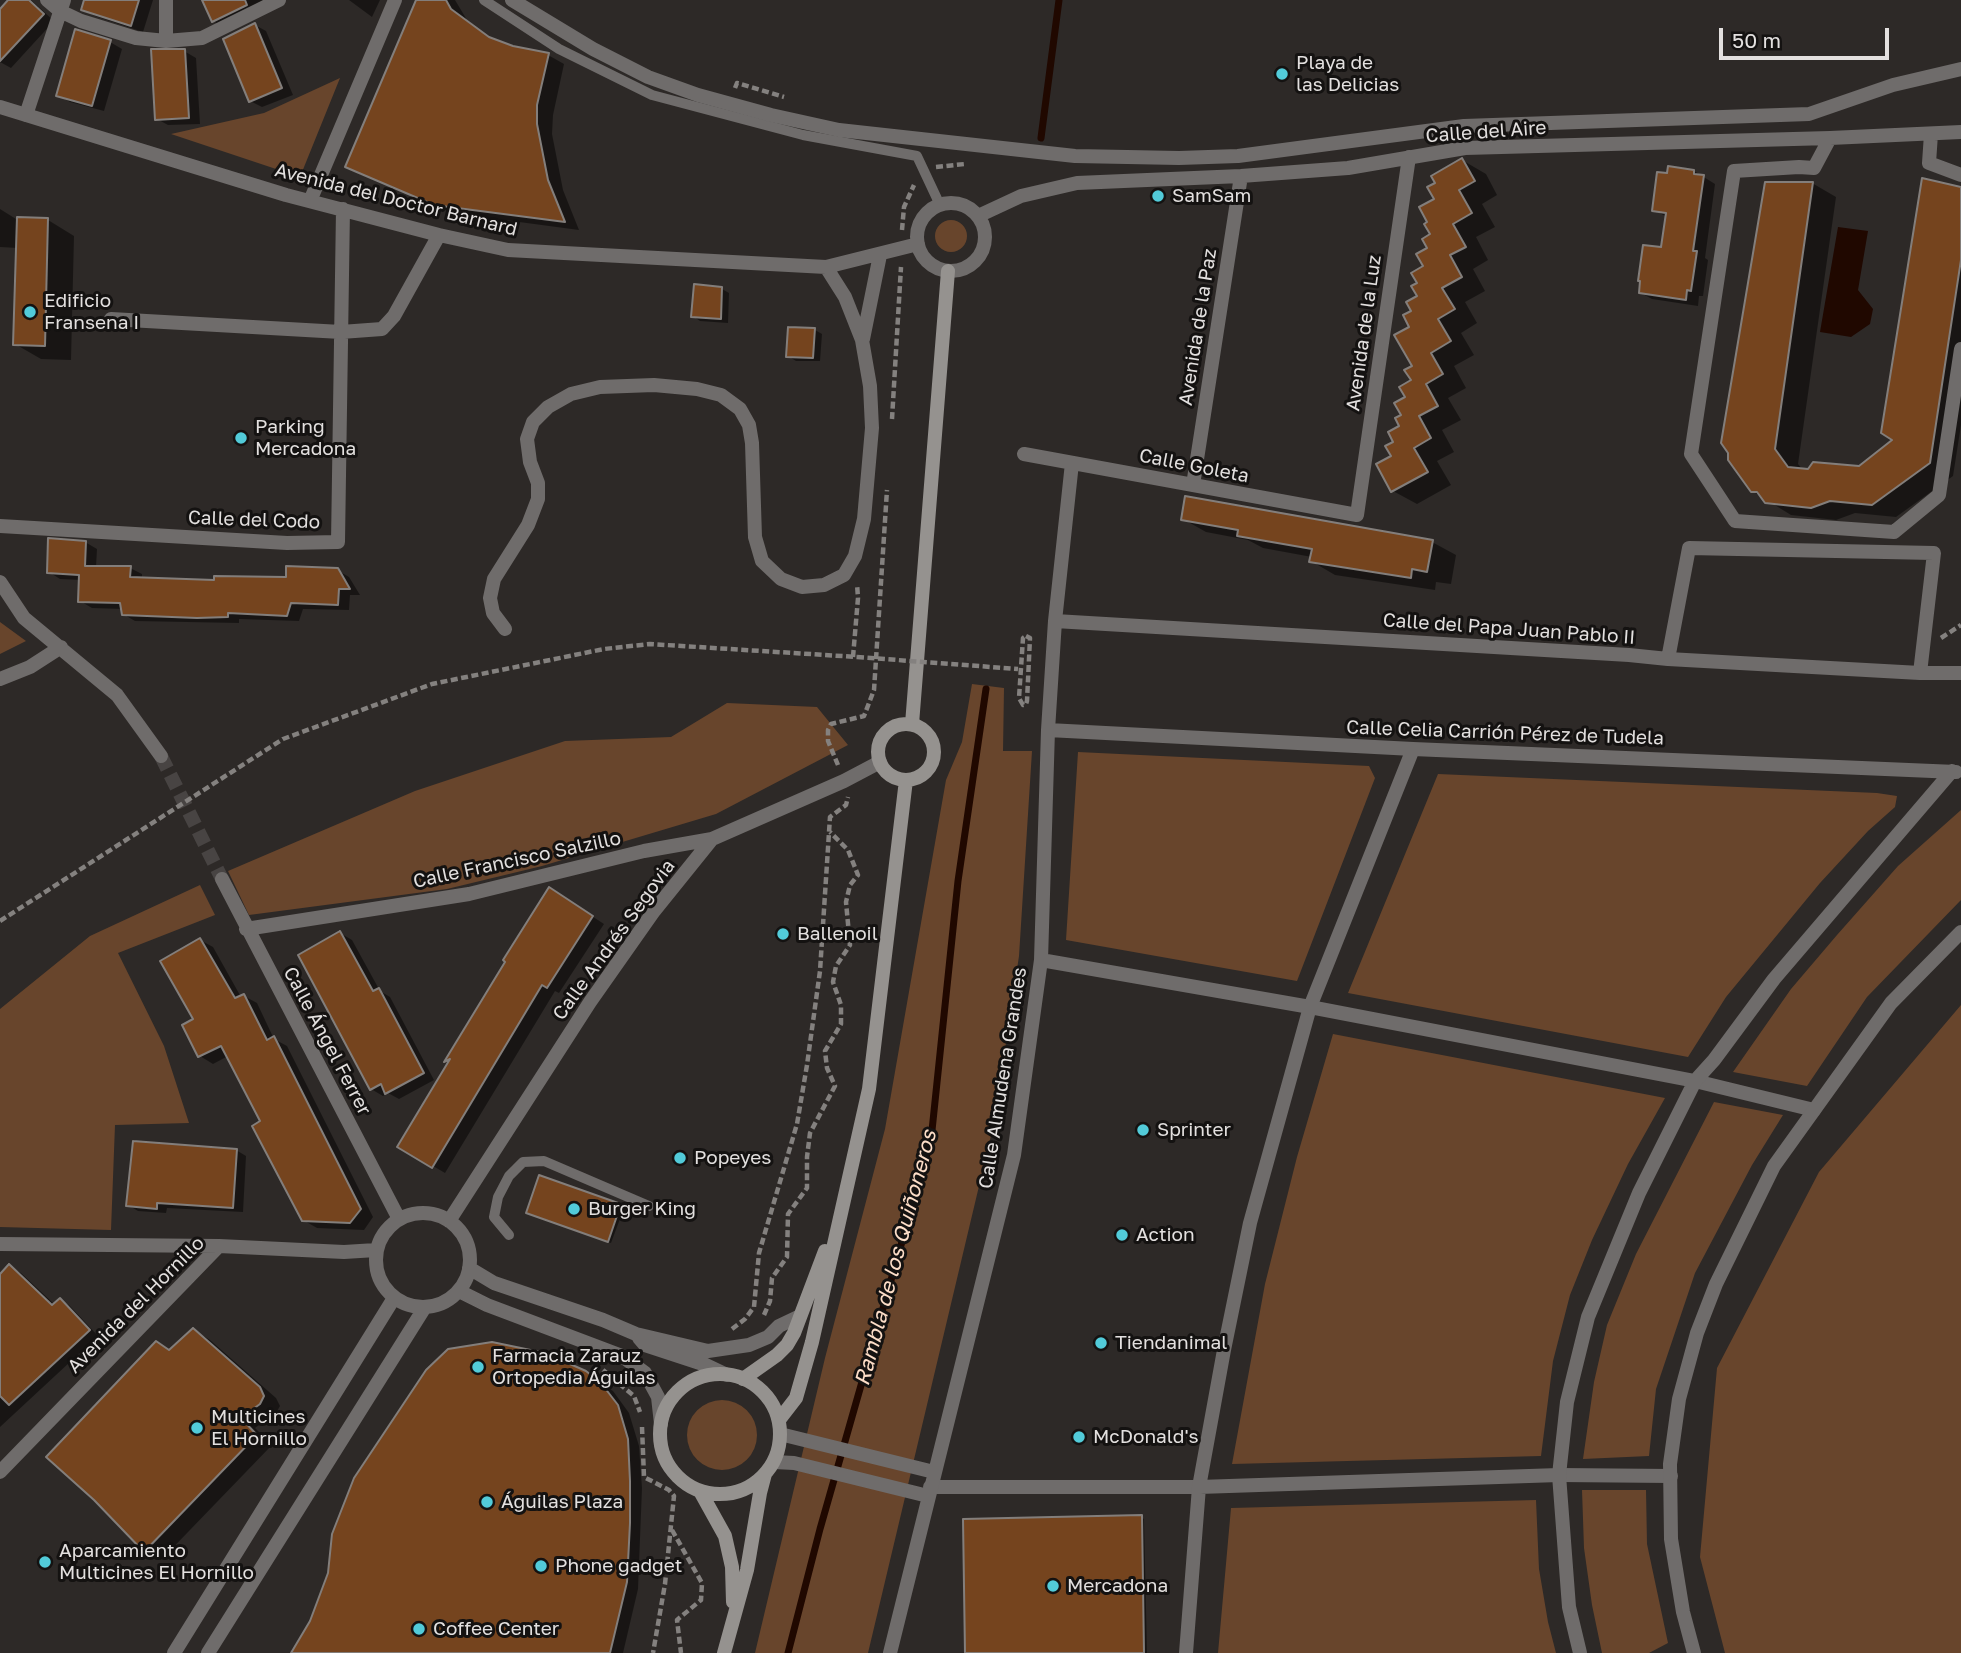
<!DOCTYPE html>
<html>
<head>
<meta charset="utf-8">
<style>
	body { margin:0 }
	#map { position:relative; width:1961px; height:1653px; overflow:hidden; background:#2d2927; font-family:"Golos Text",sans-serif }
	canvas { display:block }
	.scale { position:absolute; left:1719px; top:28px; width:170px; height:32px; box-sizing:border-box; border:4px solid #e3e0df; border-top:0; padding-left:9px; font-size:21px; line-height:24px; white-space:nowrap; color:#e3e0df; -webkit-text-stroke:5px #141211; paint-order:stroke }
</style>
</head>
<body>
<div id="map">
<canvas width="1961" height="1653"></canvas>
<div class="scale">50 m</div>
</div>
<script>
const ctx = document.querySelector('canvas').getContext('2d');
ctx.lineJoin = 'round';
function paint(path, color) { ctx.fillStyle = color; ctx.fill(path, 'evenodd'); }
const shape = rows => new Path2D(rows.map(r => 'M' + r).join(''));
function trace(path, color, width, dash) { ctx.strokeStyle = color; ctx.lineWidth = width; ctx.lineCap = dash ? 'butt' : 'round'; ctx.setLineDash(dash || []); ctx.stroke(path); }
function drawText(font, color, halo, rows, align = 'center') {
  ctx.font = font + ' "Golos Text",sans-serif'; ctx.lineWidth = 6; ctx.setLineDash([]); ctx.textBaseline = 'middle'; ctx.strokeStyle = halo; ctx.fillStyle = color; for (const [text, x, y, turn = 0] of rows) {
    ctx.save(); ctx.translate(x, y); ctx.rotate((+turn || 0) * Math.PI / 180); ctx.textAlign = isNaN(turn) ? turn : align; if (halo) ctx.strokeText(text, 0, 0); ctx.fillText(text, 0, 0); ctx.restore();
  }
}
paint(shape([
	[340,78,300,177,171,134,264,113],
	'935 236a16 16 0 1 1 32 0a16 16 0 1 1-32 0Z',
	[0,622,26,641,0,654],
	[972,684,1004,688,1003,751,1032,751,1019,956,994,1123,868,1653,755,1653,825,1358,885,1129,946,780,962,742],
	[727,703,817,707,848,745,716,814,542,866,447,889,249,915,228,871,415,791,565,741,671,737],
	[1078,752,1369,766,1375,778,1297,981,1066,940],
	[1438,774,1877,793,1897,796,1895,807,1868,831,1820,883,1726,997,1688,1057,1348,993],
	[1961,810,1961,900,1867,997,1807,1086,1733,1072,1791,989,1837,935,1898,866],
	[200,885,215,915,118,953,164,1046,189,1123,115,1125,111,1230,0,1227,0,1009,90,936],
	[1961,1005,1961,1653,1725,1653,1700,1557,1717,1368,1819,1172],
	[1333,1034,1665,1098,1628,1164,1592,1240,1570,1295,1553,1361,1541,1456,1232,1464,1265,1284,1297,1157],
	[1714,1102,1783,1115,1752,1165,1695,1273,1656,1389,1649,1456,1583,1459,1594,1382,1607,1325,1636,1254],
	'687 1435a35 35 0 1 1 70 0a35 35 0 1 1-70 0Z',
	[1582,1490,1646,1490,1647,1544,1668,1643,1649,1653,1602,1653,1592,1605,1584,1548],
	[1536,1500,1539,1569,1548,1622,1556,1653,1218,1653,1231,1508]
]), '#68452c');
paint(shape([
	[1838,227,1868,231,1858,290,1873,309,1870,324,1851,337,1820,332]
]), '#200800');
paint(shape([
	[10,0,31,0,54,21,11,68,0,62,0,11],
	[86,0,153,0,143,32,95,16,83,10],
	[204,0,262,0,266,8,225,28,213,21],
	[349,0,380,0,372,17],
	[417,0,455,0,467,20,494,41,513,48,548,55,564,64,553,115,552,134,563,190,579,230,452,213,363,175,347,166],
	[255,25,266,31,293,95,262,107,250,101],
	[77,31,110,42,122,49,104,111,70,102,58,95],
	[184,51,196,58,200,124,168,125,157,119],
	[1462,160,1486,174,1497,195,1482,204,1495,227,1476,237,1488,260,1473,269,1485,291,1465,302,1477,323,1461,333,1474,355,1454,366,1466,388,1448,398,1461,420,1442,430,1454,452,1437,461,1451,485,1417,504,1393,491,1393,457,1413,381,1413,311,1419,297,1419,284,1430,249,1436,199],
	[1694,171,1715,184,1705,258,1708,260,1703,296,1699,296,1698,306,1652,299,1641,293,1663,249,1667,217,1654,210],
	[1812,183,1836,197,1798,464,1803,470,1860,467,1895,440,1961,188,1961,425,1953,476,1896,517,1855,513,1836,520,1791,515,1752,491],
	[0,209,16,219,48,220,74,236,71,360,41,359,15,344,18,248,0,247],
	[722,289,729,293,728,323,700,321,693,316],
	[815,330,822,334,820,361,796,361,788,356],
	[1183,519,1432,542,1456,555,1451,584,1436,582,1435,590,1335,575,1311,561,1312,557,1263,548,1248,540,1206,532],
	[85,542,97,549,96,567,130,568,142,574,142,579,215,582,287,579,337,570,349,577,360,595,350,595,349,610,303,609,299,621,239,619,239,623,135,621,123,614,123,609,92,608,80,601,81,580,60,579,49,572],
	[561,896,604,924,559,993,555,991,445,1173,399,1146,449,1063,447,1061,507,961],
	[340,933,352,940,380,991,390,997,434,1080,399,1099,388,1093,383,1096,371,1089],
	[200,940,213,947,241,997,244,996,257,1003,274,1039,287,1046,373,1217,364,1230,317,1228,303,1220,262,1122,228,1056,213,1064,200,1056,196,1020],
	[236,1150,246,1156,243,1212,167,1208,166,1213,138,1211,128,1205],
	[541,1177,624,1208,611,1243,531,1214],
	[10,1266,21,1273,53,1303,0,1342,0,1277],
	[60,1300,69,1305,98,1336,0,1427,0,1362],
	[194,1330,210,1340,276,1398,280,1406,276,1413,255,1428,272,1445,161,1560,145,1551,95,1499,170,1351],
	[585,1373,613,1391,629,1413,639,1446,642,1488,638,1589,623,1653,293,1653],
	[1141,1517,1144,1519,1147,1653,967,1653]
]), '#0007');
trace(shape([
	[1041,138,1059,0],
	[788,1653,820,1529,931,1140,958,881,986,689]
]), '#200800', 7);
const building = shape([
	[8,0,29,0,44,14,0,61,0,9,8,0],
	[84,0,139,0,131,26,81,10,84,0],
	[202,0,245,0,247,5,212,22,202,0],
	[416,0,446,0,451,9,489,37,513,46,549,53,537,105,537,124,548,180,565,222,434,205,345,167,416,0],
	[255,23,282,88,249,102,223,39,255,23],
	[75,29,111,40,92,106,56,96,75,29],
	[151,49,185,49,189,118,155,120,151,49],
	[1462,158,1475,181,1459,190,1472,213,1453,224,1466,247,1450,255,1462,277,1442,288,1455,309,1438,319,1451,341,1431,353,1443,374,1426,384,1438,406,1419,416,1431,438,1414,448,1428,472,1391,492,1376,464,1391,456,1385,446,1393,442,1388,432,1399,426,1395,418,1401,415,1394,403,1405,397,1399,387,1411,380,1404,370,1412,366,1394,335,1409,327,1403,315,1411,311,1406,302,1417,296,1411,286,1417,283,1411,273,1423,266,1416,254,1427,248,1422,239,1430,234,1424,224,1427,222,1419,207,1434,199,1427,187,1435,183,1431,176,1462,158],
	[1668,166,1694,170,1694,174,1704,175,1693,251,1697,251,1691,291,1687,290,1686,300,1639,293,1640,281,1638,281,1643,245,1661,247,1666,213,1652,211,1657,172,1667,173,1668,166],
	[1922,178,1961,187,1961,260,1930,463,1872,505,1830,501,1811,508,1765,503,1757,492,1751,492,1728,460,1728,453,1721,443,1765,182,1813,182,1775,449,1788,467,1808,469,1813,462,1859,466,1892,440,1881,433,1922,178],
	[17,217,48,218,45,346,13,345,17,217],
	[694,284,722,287,721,319,691,317,694,284],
	[788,327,815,328,813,358,786,357,788,327],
	[1185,496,1433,540,1427,572,1412,569,1411,578,1309,562,1312,549,1237,536,1238,530,1181,520,1185,496],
	[48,538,86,541,85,566,131,566,130,577,214,580,214,576,286,577,286,566,338,568,350,589,339,589,338,605,291,603,287,616,228,613,228,617,197,618,122,615,120,603,78,602,79,575,47,573,48,538],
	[549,887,593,916,547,988,542,985,432,1168,397,1147,450,1059,444,1062,505,962,503,960,549,887],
	[340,931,373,991,379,988,424,1073,385,1094,381,1084,370,1090,298,955,340,931],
	[200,938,235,998,244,994,267,1040,274,1036,361,1209,350,1223,302,1221,252,1126,260,1121,221,1046,198,1057,182,1025,193,1019,160,961,200,938],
	[133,1141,237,1149,233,1208,157,1203,157,1209,126,1206,133,1141],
	[539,1175,621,1204,608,1242,526,1213,539,1175],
	[9,1264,52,1305,60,1298,90,1330,9,1405,0,1396,0,1274,9,1264],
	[193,1328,260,1387,264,1396,260,1404,241,1418,257,1435,144,1552,94,1500,46,1457,156,1341,169,1350,193,1328],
	[492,1342,545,1353,586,1371,601,1383,618,1405,628,1439,630,1481,630,1523,627,1582,610,1653,291,1653,310,1621,328,1573,332,1534,354,1478,426,1370,448,1349,492,1342],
	[1142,1515,1144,1653,965,1653,963,1519,1142,1515]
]);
paint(building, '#75441e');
trace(building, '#837e7b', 2);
trace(shape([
	[161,756,222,879]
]), '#484443', 14, [14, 7]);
trace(shape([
	[735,88,737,83,784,97],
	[936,167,965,164],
	[902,230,904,207,914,185],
	[892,419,901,267],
	[1026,636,1030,638,1027,701,1026,704,1023,705,1019,698,1023,638,1026,636],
	[1941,638,1961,625],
	[853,657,858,598,857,584],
	[838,765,828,741,828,730,831,724,864,716,874,690,887,490],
	[0,921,283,739,432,684,604,649,650,644,857,657],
	[764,1315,770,1301,772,1278,787,1257,788,1214,807,1188,807,1157,810,1133,835,1086,827,1068,825,1051,841,1024,841,1005,833,982,836,966,850,945,846,902,850,885,858,875,848,850,830,832],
	[732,1329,745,1319,754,1307,759,1253,797,1124,807,1065,820,971,830,817,846,805,848,797],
	[603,1370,634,1396,640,1412],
	[642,1427,644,1477,669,1490,674,1496,665,1584,653,1653],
	[672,1530,702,1583,701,1600,677,1620,681,1653]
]), '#84817f', 4.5, [7, 3.5]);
trace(shape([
	[484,0,559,49,652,95,803,135,917,156,940,205],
	[509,1235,494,1217,498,1197,509,1176,523,1162,544,1161,649,1206]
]), '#6f6c6b', 10);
trace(shape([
	[512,0,593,49,648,77,698,95,771,115,839,130,1075,156,1179,158,1238,156,1464,126,1809,114,1893,85,1961,69],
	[1695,1081,1814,1110],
	[1559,1475,1671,1476],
	[930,1487,1199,1487]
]), '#6f6c6b', 14);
trace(shape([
	[47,0,60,11,81,21,136,38,166,41,202,38,279,0],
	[166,41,166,0],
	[0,107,286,195,439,235,508,250,826,267,918,244],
	[26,115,64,0],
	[1931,134,1929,163,1961,175],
	[1830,138,1814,168,1799,167,1734,171,1691,454,1735,521,1894,532,1939,495,1961,349],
	[310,201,395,0],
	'917 237a34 34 0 1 1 68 0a34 34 0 1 1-68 0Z',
	[978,216,1021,196,1077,183,1241,176,1348,168,1465,148,1830,138,1961,132],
	[111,319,341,332,382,329,394,316,439,235],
	[863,339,880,255],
	[1024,454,1357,515,1409,157],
	[1193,485,1241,176],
	[0,526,287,543,338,542,343,209],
	[0,582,24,618,117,695,161,756],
	[1055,621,1629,655,1668,659,1920,673,1961,673],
	[505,629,493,613,490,598,494,579,528,525,538,499,538,483,530,462,527,439,533,422,548,407,571,394,600,387,654,385,697,389,721,395,740,409,749,425,752,443,755,537,762,561,781,579,802,587,824,585,844,575,855,556,864,519,872,428,870,386,862,340,845,297,826,267],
	[1668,659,1689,548,1934,553,1920,673],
	[0,679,30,667,61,647],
	[1048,730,1413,749,1956,772],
	[222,879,399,1219],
	[246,929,469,894,644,851,712,839],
	[1041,960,1310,1007,1695,1081],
	'376 1260a47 47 0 1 1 94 0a47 47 0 1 1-94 0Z',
	[449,1221,590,1002,654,911,712,839,844,781,880,762],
	[0,1244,219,1246],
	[469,1268,494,1283,603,1320,636,1334,708,1351,749,1345,768,1337,779,1326,800,1316],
	[459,1291,487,1305,622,1356,645,1373,658,1397,661,1424],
	[639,1338,645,1345,706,1365,727,1375],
	[780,1434,934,1472],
	[774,1462,794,1463,928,1496],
	[0,1472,219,1246,344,1252,376,1250],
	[1199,1487,1559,1475],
	[174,1653,394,1298],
	[208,1653,425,1307],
	[890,1653,1014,1155,1041,960,1048,730,1055,621,1072,463],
	[1186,1653,1199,1487,1224,1350,1250,1223,1310,1007,1413,749],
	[1580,1653,1569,1607,1559,1475,1567,1402,1588,1317,1639,1193,1695,1081,1714,1060,1774,979,1952,771],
	[1694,1653,1683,1612,1671,1539,1670,1464,1679,1399,1697,1333,1716,1284,1774,1166,1891,1003,1961,932]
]), '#6f6c6b', 14);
trace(shape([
	'878 752a28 28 0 1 1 56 0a28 28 0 1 1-56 0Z',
	[912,724,948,271],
	'660 1434a60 60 0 1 1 120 0a60 60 0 1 1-120 0Z',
	[743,1379,777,1355,787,1345,794,1333,825,1251],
	[779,1420,796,1398,812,1342,869,1089,906,780],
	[700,1491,725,1536,732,1567,733,1602],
	[724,1653,747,1570,760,1493,765,1474]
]), '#95928f', 14);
trace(shape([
	[857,657,1018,669]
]), '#84817f', 4.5, [7, 3.5]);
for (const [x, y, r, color] of [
	[1282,74,7,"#52cbd9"],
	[1158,196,7,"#52cbd9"],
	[30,312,7,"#52cbd9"],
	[241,438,7,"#52cbd9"],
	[783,934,7,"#52cbd9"],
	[1143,1130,7,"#52cbd9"],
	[680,1158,7,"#52cbd9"],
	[574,1209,7,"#52cbd9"],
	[1122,1235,7,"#52cbd9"],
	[1101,1343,7,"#52cbd9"],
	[478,1367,7,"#52cbd9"],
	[197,1428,7,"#52cbd9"],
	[1079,1437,7,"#52cbd9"],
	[487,1502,7,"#52cbd9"],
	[45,1562,7,"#52cbd9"],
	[541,1566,7,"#52cbd9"],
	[1053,1586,7,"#52cbd9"],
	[419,1629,7,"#52cbd9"]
]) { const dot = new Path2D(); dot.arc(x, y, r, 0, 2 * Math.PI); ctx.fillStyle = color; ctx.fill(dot); trace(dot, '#141211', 2.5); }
drawText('19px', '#e3e0df', '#141211', [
	["Playa de",1296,63],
	["las Delicias",1296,85],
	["SamSam",1172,196],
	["Edificio",44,301],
	["Fransena I",44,323],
	["Parking",255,427],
	["Mercadona",255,449],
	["Ballenoil",797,934],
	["Sprinter",1157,1130],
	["Popeyes",694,1158],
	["Burger King",588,1209],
	["Action",1136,1235],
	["Tiendanimal",1115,1343],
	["Farmacia Zarauz",492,1356],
	["Ortopedia Águilas",492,1378],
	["Multicines",211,1417],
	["El Hornillo",211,1439],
	["McDonald's",1093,1437],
	["Águilas Plaza",501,1502],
	["Aparcamiento",59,1551],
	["Multicines El Hornillo",59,1573],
	["Phone gadget",555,1566],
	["Mercadona",1067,1586],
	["Coffee Center",433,1629]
], 'left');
drawText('19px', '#e3e0df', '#141211', [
	["Calle del Aire",1486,132,-4],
	["Avenida del Doctor Barnard",396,200,14],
	["Avenida de la Paz",1198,327,-81],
	["Avenida de la Luz",1364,333,-82],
	["Calle Goleta",1194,466,11],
	["Calle del Codo",254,520,2],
	["Calle del Papa Juan Pablo II",1509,629,4],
	["Calle Celia Carrión Pérez de Tudela",1505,733,2],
	["Calle Francisco Salzillo",517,860,-12],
	["Calle Andrés Segovia",614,940,-54],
	["Calle Ángel Ferrer",327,1041,62],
	["Calle Almudena Grandes",1003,1078,-81],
	["Avenida del Hornillo",136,1305,-45]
]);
drawText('italic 21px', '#fddec8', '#141211', [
	["Rambla de los Quiñoneros",896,1258,-75]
]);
</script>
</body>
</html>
